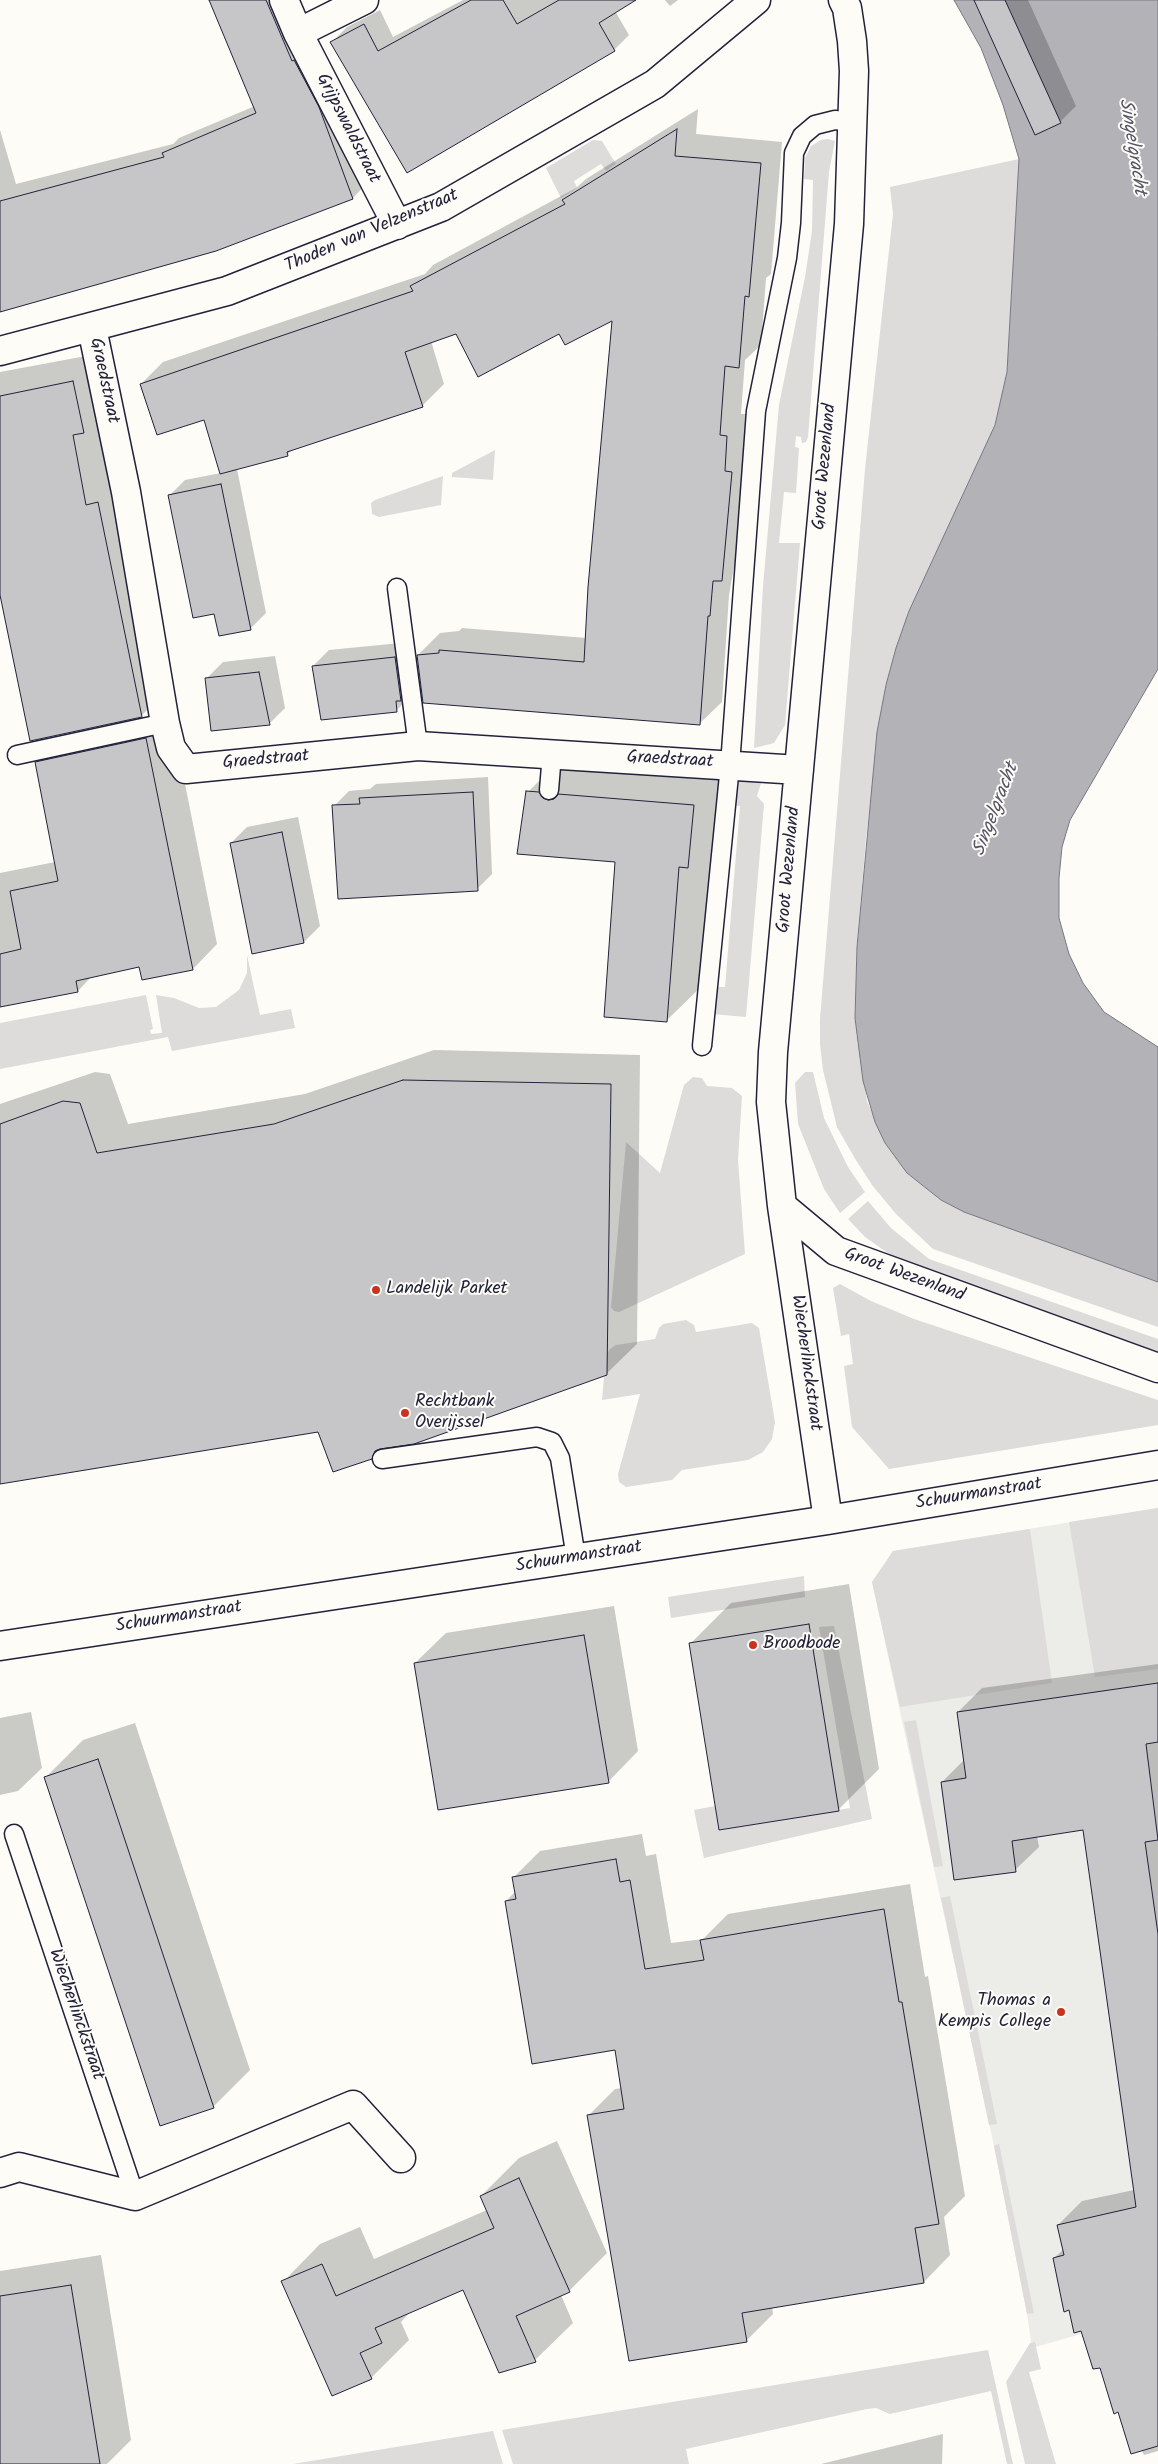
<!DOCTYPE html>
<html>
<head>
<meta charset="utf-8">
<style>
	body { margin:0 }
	canvas { display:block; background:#fdfcf7 }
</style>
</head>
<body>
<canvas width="1158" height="2464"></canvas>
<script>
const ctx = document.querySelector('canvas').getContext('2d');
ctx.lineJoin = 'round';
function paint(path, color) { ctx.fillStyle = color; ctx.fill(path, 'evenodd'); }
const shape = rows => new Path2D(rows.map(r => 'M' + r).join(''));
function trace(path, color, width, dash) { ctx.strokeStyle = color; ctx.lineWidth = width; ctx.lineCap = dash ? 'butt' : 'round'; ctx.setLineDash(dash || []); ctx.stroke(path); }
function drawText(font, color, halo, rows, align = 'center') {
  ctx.font = font + ' Kalam,sans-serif'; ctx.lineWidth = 4; ctx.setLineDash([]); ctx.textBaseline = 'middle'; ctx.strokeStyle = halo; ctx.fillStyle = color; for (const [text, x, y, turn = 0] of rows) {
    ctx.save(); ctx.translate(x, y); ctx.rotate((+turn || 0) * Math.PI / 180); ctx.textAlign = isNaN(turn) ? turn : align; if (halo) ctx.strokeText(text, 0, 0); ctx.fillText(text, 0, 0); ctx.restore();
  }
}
paint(shape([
	[1158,1508,1158,2312,1032,2348,1027,2314,994,2146,872,1582,893,1551]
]), '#ecece9');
paint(shape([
	[828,139,835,141,829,172,808,437,806,442,802,443,801,437,796,436,795,447,799,448,796,493,784,492,779,543,800,543,785,725,774,743,754,748,763,586,779,405,805,277,812,231,813,180,804,179,805,158,811,146,821,140],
	[593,140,602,141,616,164,606,171,601,164,574,181,577,188,561,198,546,168],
	[1019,159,1007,372,1002,399,995,425,909,611,896,648,886,685,866,838,857,947,855,1018,867,1101,885,1143,907,1173,941,1200,964,1212,1158,1282,1158,1327,933,1249,896,1214,872,1185,854,1157,837,1127,823,1070,820,1044,820,1019,865,469,893,214,890,187],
	[495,450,493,480,452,477,452,473],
	[443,476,441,505,379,517,372,514,371,503,375,500],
	[740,781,761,783,757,796,764,804,746,1017,712,1014,714,987,725,987,740,806,729,805,736,783],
	[247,955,260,1015,291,1009,295,1028,172,1051,168,1037,0,1069,0,1023,146,995,153,1029,150,1030,151,1034,162,1033,156,995,174,998,199,1008,216,1007,239,990,247,973],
	[805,1072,813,1072,824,1118,848,1167,865,1192,840,1213,824,1189,798,1124,795,1083],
	[693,1077,702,1078,707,1086,732,1088,742,1096,738,1160,745,1254,619,1312,614,1311,611,1307,626,1142,660,1173,684,1085],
	[868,1201,891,1228,929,1259,1158,1339,1158,1352,930,1277,902,1263,865,1237,848,1219],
	[840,1284,871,1301,914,1319,1158,1400,1158,1425,889,1469,852,1427,844,1366,853,1364,849,1334,841,1336,833,1288],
	[686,1320,694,1325,696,1332,752,1323,759,1328,775,1422,772,1439,763,1452,748,1460,682,1470,672,1480,626,1487,619,1482,618,1474,640,1394,602,1400,606,1355,610,1349,616,1345,655,1339,659,1328,663,1324],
	[1158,1508,1158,1669,1095,1677,1069,1522],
	[1030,1529,1052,1683,900,1707,872,1582,893,1551],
	[804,1576,805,1597,671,1618,668,1597],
	[834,1626,872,1819,704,1858,694,1810,715,1806,720,1830,850,1808,819,1627],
	[916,1720,943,1866,934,1867,904,1722],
	[950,1896,997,2124,989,2125,941,1898],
	[999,2144,1034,2313,1027,2314,994,2146],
	[1035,2342,1041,2369,1029,2372,1056,2464,1025,2464,1006,2382,1030,2343],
	[988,2350,1013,2464,1007,2464,991,2391,890,2414,876,2408,867,2409,686,2449,689,2464,513,2464,502,2430],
	[493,2431,503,2464,293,2464]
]), '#dddcdb');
const water = shape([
	[954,0,1158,0,1158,669,1070,820,1062,847,1059,878,1059,918,1069,954,1083,983,1104,1012,1158,1047,1158,1282,964,1212,941,1200,907,1173,885,1143,875,1122,863,1081,855,1018,857,947,877,732,886,685,896,648,909,611,995,425,1007,372,1019,159,1003,105,981,48,954,0]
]);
paint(water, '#b2b2b7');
trace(water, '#787885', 1);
paint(shape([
	[210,0,288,0,368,182,353,198,216,250,0,311,0,130,16,184,173,144,179,138,255,106],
	[463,0,634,0,615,11,629,35,614,50,407,172,332,42,347,27,380,10,393,37],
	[665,0,678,0,670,6],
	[984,0,1028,0,1076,106,1060,122],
	[698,109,696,134,782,142,771,274,766,278,761,345,745,360,741,414,748,414,743,558,734,567,729,595,722,702,699,724,418,655,440,633,459,631,462,628,587,638,613,319,560,333,457,332,431,341,444,384,422,406,293,449,287,455,237,469,266,613,250,629,215,612,169,496,185,480,221,473,205,418,141,384,163,362,425,274,433,265,576,188,586,179],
	[102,353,171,687,141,716,0,590,0,372],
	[411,642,412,694,396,711,313,666,329,650],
	[275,656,285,708,269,724,207,678,223,662],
	[171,714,217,944,193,969,140,965,92,976,78,991,0,1006,0,873,55,862,36,762,61,738],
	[568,752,734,765,707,981,666,1021,617,861,528,792],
	[488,777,492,874,477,889,334,806,349,791,370,789,376,784],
	[298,817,320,926,304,942,231,843,247,827],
	[434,1050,640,1055,637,1344,606,1374,381,1447,371,1458,319,1431,0,1483,0,1104,95,1072,110,1074,128,1124,305,1094],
	[849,1584,879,1769,839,1809,691,1643,731,1603],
	[614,1606,638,1751,608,1782,415,1663,446,1633],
	[1158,1664,1158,2451,1144,2455,1119,2410,1101,2366,1070,2309,1054,2258,1064,2249,1058,2225,1082,2201,1134,2190,1084,1828,1037,1836,1039,1847,1015,1870,942,1782,965,1759,958,1712,982,1688],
	[31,1712,42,1768,18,1791,0,1795,0,1718],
	[135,1723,250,2070,213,2107,46,1777,83,1740],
	[642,1834,646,1856,656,1854,671,1943,703,1939,728,1914,910,1884,925,1977,928,1976,965,2196,944,2217,950,2255,924,2282,772,2306,773,2314,746,2341,588,2116,615,2089,622,2088,616,2049,506,1901,516,1891,514,1877,540,1851],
	[557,2141,607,2253,569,2291,561,2295,573,2323,535,2360,464,2288,412,2310,401,2322,409,2340,371,2378,283,2282,320,2244,360,2227,374,2259,487,2210,481,2196,519,2158],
	[101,2255,131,2440,107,2464,0,2464,0,2271],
	[943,2434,942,2464,821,2464]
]), '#0003');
const building = shape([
	[209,0,266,0,292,61,294,60,319,107,353,199,216,251,0,312,0,201,164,157,162,153,256,113,209,0],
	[471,0,503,0,517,24,559,0,636,0,599,23,615,51,407,173,330,42,364,24,378,51,471,0],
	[974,0,1005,0,1061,123,1035,135,974,0],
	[677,129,675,156,761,163,749,297,745,296,739,368,725,366,720,435,727,436,725,471,732,472,722,581,713,581,710,616,708,616,700,725,423,703,417,655,439,653,439,650,584,662,588,587,612,321,565,345,559,334,478,377,456,334,405,352,423,407,287,452,288,456,220,474,204,420,157,435,140,384,413,291,410,286,565,204,562,200,677,129],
	[73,381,84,433,73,435,86,505,98,502,142,717,30,741,0,595,0,396,73,381],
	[221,484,251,630,219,636,214,614,193,618,168,495,221,484],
	[395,657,401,701,396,701,397,712,321,720,312,666,395,657],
	[259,672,270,725,211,731,205,678,259,672],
	[146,738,193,970,142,980,139,967,76,981,78,992,0,1007,0,954,21,949,10,891,58,881,35,762,146,738],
	[526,791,539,792,543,798,548,800,554,799,558,794,694,805,688,868,679,867,667,1022,604,1017,615,862,517,854,526,791],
	[473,792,478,891,338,899,332,805,360,804,359,798,473,792],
	[282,832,304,943,252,954,230,843,282,832],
	[403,1080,611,1084,607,1375,414,1444,380,1449,375,1451,372,1459,333,1472,318,1432,0,1484,0,1124,63,1101,80,1103,97,1153,274,1124,403,1080],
	[809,1624,839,1811,719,1830,689,1643,809,1624],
	[584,1635,609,1783,438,1810,414,1663,584,1635],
	[1158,1683,1158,1742,1146,1744,1158,1840,1145,1842,1158,1934,1158,2446,1131,2454,1118,2412,1114,2414,1100,2368,1093,2369,1081,2331,1074,2333,1069,2310,1064,2312,1053,2258,1064,2255,1057,2225,1136,2207,1083,1830,1012,1841,1016,1872,954,1880,941,1782,966,1778,957,1712,1158,1683],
	[98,1759,214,2108,160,2126,44,1777,98,1759],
	[616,1859,620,1882,630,1880,645,1969,704,1960,700,1940,884,1909,899,2002,902,2002,939,2224,915,2228,924,2283,742,2313,747,2342,629,2361,587,2115,624,2109,615,2050,532,2064,505,1901,516,1899,512,1877,616,1859],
	[519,2178,570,2292,516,2316,536,2362,499,2373,463,2290,375,2328,382,2343,360,2353,372,2379,332,2396,281,2281,322,2264,336,2296,494,2228,480,2196,519,2178],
	[71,2285,100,2464,0,2464,0,2296,71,2285]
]);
paint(building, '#c6c6c8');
trace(building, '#22223b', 1);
const service = shape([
	[397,588,418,746],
	[17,755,165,723],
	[549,790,552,754],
	[702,1046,730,765,756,411,787,258,791,223,794,153,802,136,815,125,835,120,852,122],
	[382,1459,537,1437,552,1442,560,1458,576,1558],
	[14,1834,135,2196]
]);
const minor = shape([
	[284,0,298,33,397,225],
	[298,33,364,0],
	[92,328,126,492,165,723,171,748,186,769,418,746,799,770],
	[0,351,227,291,441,207,655,84,756,0],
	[782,1206,836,1251,1158,1368],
	[828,1520,782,1206,771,1102,773,1052,849,224,854,71,852,41,847,8,843,0],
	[0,1646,828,1520,1158,1465],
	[0,2173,19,2167,135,2196,353,2105,401,2158]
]);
trace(service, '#22223b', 21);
trace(minor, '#22223b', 31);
trace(service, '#fdfcf7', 18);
trace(minor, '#fdfcf7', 28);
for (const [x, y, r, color] of [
	[376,1290,5,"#c8321e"],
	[405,1413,5,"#c8321e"],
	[753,1645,5,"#c8321e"],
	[1061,2012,5,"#c8321e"]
]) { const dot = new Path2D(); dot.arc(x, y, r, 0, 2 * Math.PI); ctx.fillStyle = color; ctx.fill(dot); trace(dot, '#fdfcf7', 2); }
drawText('18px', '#22223b', '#fdfcf7', [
	["Grijpswaldstraat",347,129,63],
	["Thoden van Velzenstraat",372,232,-23],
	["Graedstraat",103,381,78],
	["Groot Wezenland",826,467,-85],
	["Graedstraat",266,761,-5],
	["Graedstraat",670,761,3],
	["Groot Wezenland",790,870,-85],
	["Groot Wezenland",904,1276,20],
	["Wiecherlinckstraat",805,1363,82],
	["Schuurmanstraat",979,1495,-9],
	["Schuurmanstraat",579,1558,-9],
	["Schuurmanstraat",179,1618,-9],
	["Wiecherlinckstraat",75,2015,71]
]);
drawText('18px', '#22223b', '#fdfcf7', [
	["Landelijk Parket",386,1290],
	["Rechtbank",415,1403],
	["Overijssel",415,1424],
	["Broodbode",763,1645],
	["Thomas a",1051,2002,"right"],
	["Kempis College",1051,2023,"right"]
], 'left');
drawText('italic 19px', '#545466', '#fdfcf7', [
	["Singelgracht",1131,147,81],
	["Singelgracht",997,810,-69]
]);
</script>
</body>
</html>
